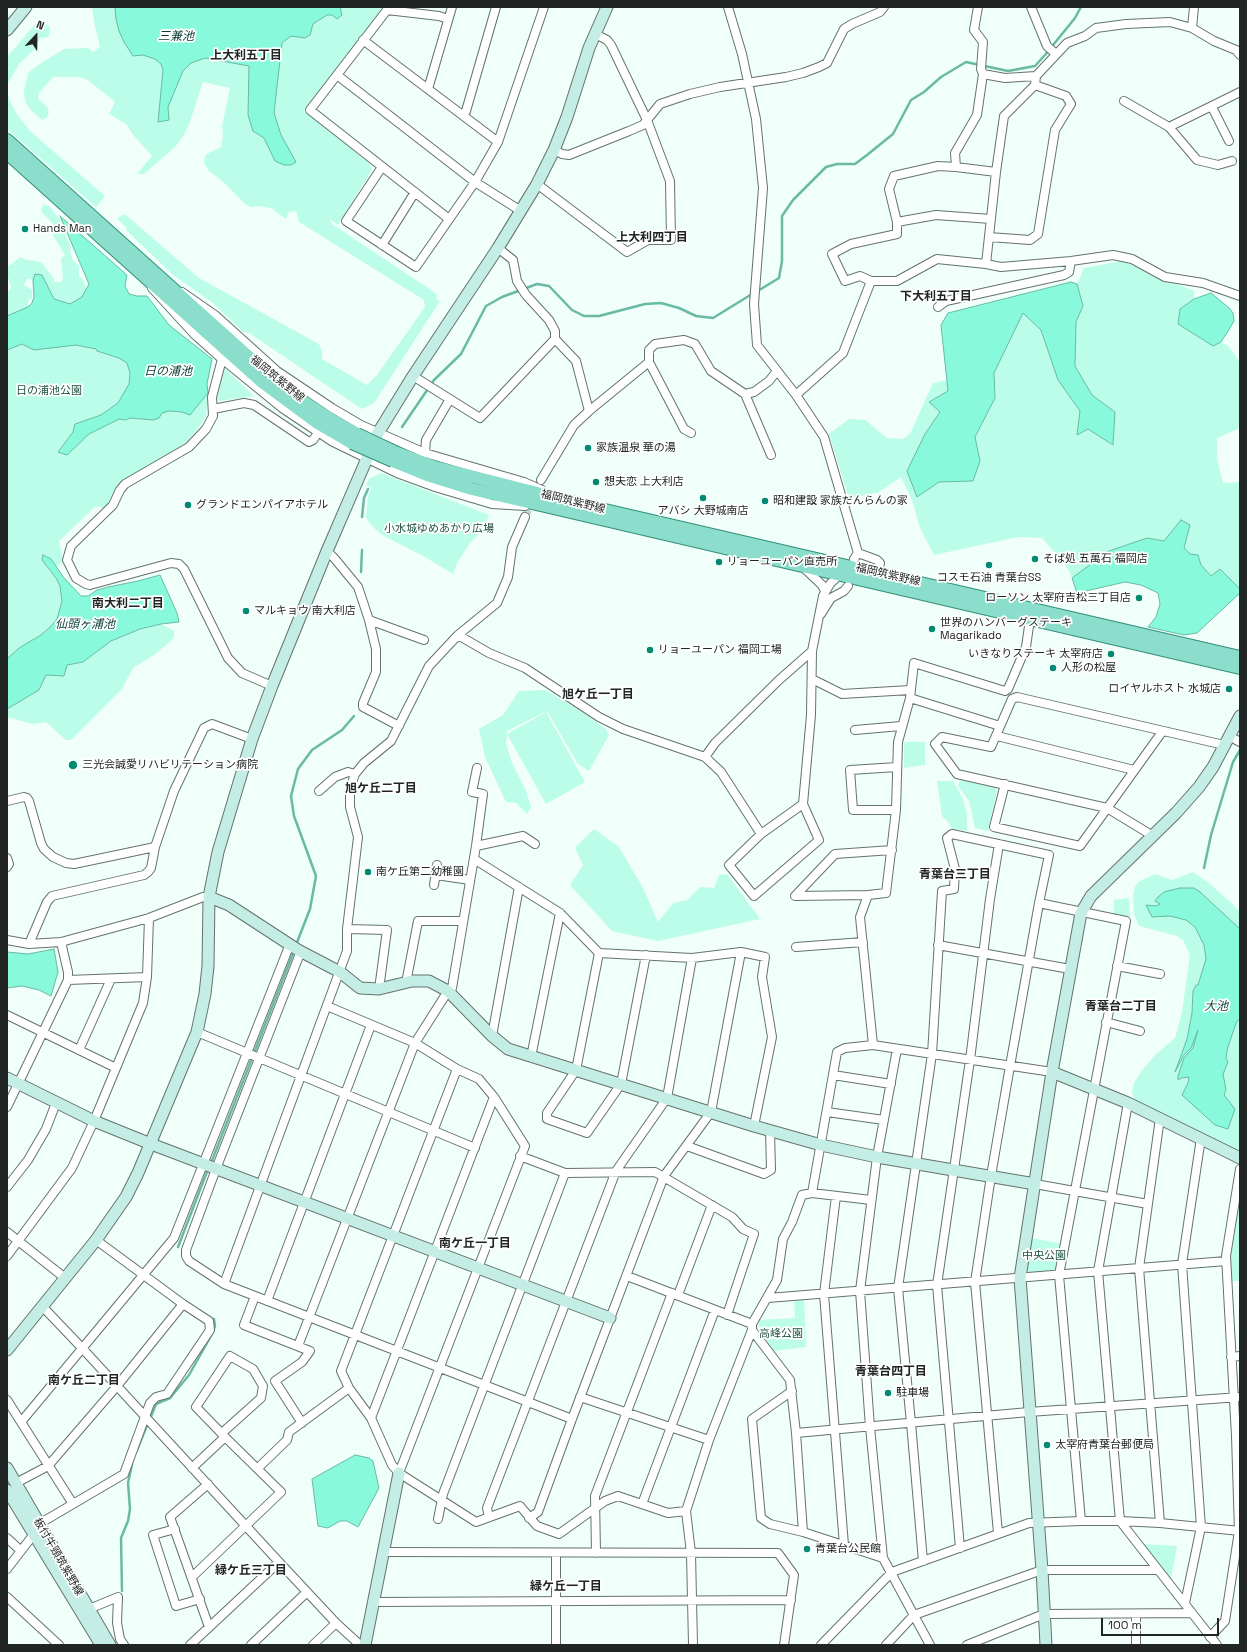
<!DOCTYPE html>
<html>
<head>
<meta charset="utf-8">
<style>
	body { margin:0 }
	#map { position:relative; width:1247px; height:1652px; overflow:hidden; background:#f0fffa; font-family:"Space Grotesk",sans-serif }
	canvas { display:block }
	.frame { position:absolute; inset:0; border:8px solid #212624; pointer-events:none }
	.north { position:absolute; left:16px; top:16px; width:40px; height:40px; -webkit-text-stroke:3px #fff; paint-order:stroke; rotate:22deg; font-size:11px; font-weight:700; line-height:16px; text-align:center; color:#212624 }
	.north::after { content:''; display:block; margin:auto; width:14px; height:18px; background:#212624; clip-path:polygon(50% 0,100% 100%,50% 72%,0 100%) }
	.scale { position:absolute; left:1101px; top:1618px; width:118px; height:18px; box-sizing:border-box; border:2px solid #212624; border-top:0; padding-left:5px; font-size:12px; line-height:14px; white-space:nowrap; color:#212624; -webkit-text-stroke:3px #fff; paint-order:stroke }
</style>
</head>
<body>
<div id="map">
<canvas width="1247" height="1652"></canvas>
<div class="frame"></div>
<div class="north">N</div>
<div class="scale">100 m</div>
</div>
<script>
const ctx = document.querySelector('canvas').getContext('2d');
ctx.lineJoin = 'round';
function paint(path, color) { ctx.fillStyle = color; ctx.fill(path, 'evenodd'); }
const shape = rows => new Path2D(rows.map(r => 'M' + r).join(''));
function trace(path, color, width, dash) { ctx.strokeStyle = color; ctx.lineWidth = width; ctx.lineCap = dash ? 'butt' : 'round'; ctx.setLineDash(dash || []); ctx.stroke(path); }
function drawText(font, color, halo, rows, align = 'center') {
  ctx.font = font + ' "Space Grotesk","Noto Sans JP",sans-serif'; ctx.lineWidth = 3.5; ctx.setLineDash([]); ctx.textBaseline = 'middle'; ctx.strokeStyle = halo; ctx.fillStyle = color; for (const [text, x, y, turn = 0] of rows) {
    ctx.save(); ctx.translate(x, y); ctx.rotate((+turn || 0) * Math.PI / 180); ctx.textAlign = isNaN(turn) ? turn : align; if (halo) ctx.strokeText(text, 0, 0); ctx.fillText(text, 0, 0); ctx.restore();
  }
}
paint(shape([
	[92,7,384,7,304,111,370,164,372,170,338,225,330,219,332,224,431,290,438,296,436,299,440,301,374,403,362,409,249,333,243,332,213,303,173,275,126,230,127,228,117,219,122,215,126,215,199,278,319,344,322,352,322,359,367,385,377,375,425,307,424,300,299,222,296,211,289,212,286,219,271,208,259,206,251,207,245,204,220,179,209,171,204,163,205,155,221,147,223,136,222,126,230,88,203,82,190,122,184,135,176,146,144,174,137,174,152,156,134,136,126,124,109,114,115,102,88,80,79,77,53,77,39,93,38,98,47,107,49,112,47,117,42,120,30,109,25,101,24,91,28,73,38,65,64,49,88,48,93,52,100,47,94,22],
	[43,22,50,27,49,37,40,38,37,43,37,47,19,64,7,85,9,99,16,113,31,132,105,196,96,207,7,129,7,57,36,23,40,27],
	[43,204,50,207,61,221,64,232,71,247,70,251,73,260,79,266,79,276,83,280,88,293,75,305,57,308,41,284,30,279,27,279,24,285,32,290,32,298,28,300,28,314,7,325,7,294,11,287,7,274,7,267,21,257,26,260,37,261,42,263,53,277,54,282,61,282,63,279,61,258,65,255,53,235,52,228,54,225,41,211],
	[1122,261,1194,291,1194,299,1180,309,1178,324,1213,346,1221,342,1228,346,1240,362,1240,428,1217,438,1217,458,1223,483,1240,482,1240,589,1220,569,1211,576,1201,565,1198,555,1190,554,1184,548,1190,526,1164,541,1147,538,1110,551,1072,578,1067,567,1042,538,1018,537,934,555,920,528,912,500,901,477,879,492,849,499,829,434,849,419,865,420,887,438,903,439,910,434,933,383,948,380,948,391,930,401,940,412,925,434,917,497,939,482,973,481,980,461,975,437,995,398,994,373,1023,312,1041,330,1058,379,1080,411,1078,434,1115,412,1092,395,1075,366,1076,322,1083,306,1077,284,1084,268],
	[22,344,62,346,76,345,96,349,97,351,119,358,127,363,130,373,129,384,124,395,118,403,101,415,75,424,73,432,58,451,67,455,89,434,119,419,126,420,130,418,153,420,162,413,168,411,182,412,190,415,208,393,206,417,196,431,184,445,118,484,105,509,96,506,59,541,63,561,56,568,51,559,43,555,47,568,56,578,60,586,62,601,57,619,41,635,19,648,7,659,7,350],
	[224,368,254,396,220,401,215,398],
	[381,473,489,515,483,530,470,543,457,563,453,574,425,557,384,536,376,530,366,518,368,497,371,488,366,485,369,479],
	[161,624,174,631,174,638,154,655,133,668,122,689,71,740,66,740,46,722,32,724,7,717,7,709,39,690,46,675,67,665,83,662,111,641,128,633],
	[545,690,575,707,606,729,609,735,589,771,578,764,547,711,507,731,507,734,546,712,585,782,546,804,507,734,506,743,512,763,526,791,531,807,527,814,516,803,506,802,485,757,479,729,503,715,519,691],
	[904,742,925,742,925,765,904,768],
	[960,780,995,787,997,791,988,831,975,828,969,801,958,786],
	[937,781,953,781,963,799,967,813,967,831,953,829,948,822,942,816],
	[594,829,619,847,643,888,658,922,673,903,687,900,700,887,714,888,719,875,727,874,760,919,658,941,612,931,570,885,583,865,575,848],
	[1193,872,1209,883,1240,911,1240,1153,1135,1102,1132,1092,1134,1083,1141,1072,1155,1055,1175,1038,1182,1012,1190,955,1183,940,1177,936,1139,926,1134,914,1133,895,1135,887,1138,882,1155,874,1172,880],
	[1129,898,1130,917,1114,914,1114,900],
	[1240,1187,1240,1281,1231,1281,1228,1257],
	[1031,1238,1063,1244,1058,1269,1055,1271,1031,1274,1025,1269],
	[804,1300,806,1347,774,1351,759,1329,758,1320,795,1318,794,1301],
	[1143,1544,1177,1546,1171,1579]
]), '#bcfde9');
const water = shape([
	[115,7,340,7,342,15,337,19,332,15,327,15,313,24,310,35,305,38,291,36,282,43,274,113,281,135,296,162,291,165,284,165,275,161,264,138,253,131,248,115,249,66,205,58,191,63,183,71,168,107,169,120,158,122,163,70,161,64,155,59,143,55,133,56,124,42,119,31,116,19,115,7],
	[60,216,127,275,125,286,129,294,137,296,147,296,169,325,212,359,207,384,208,393,190,415,182,412,169,411,162,413,159,418,153,420,130,418,126,420,119,419,89,434,67,455,58,452,73,432,75,424,101,415,118,403,129,384,130,373,127,363,119,358,97,351,96,349,76,345,34,350,22,344,7,350,7,316,28,307,32,303,34,297,33,280,35,274,42,275,54,299,70,304,82,297,89,284,60,216],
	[1071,282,1077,284,1083,306,1076,322,1075,366,1092,395,1115,412,1113,445,1088,429,1077,435,1080,411,1058,380,1041,330,1023,313,994,373,995,398,975,437,980,461,973,481,939,482,917,497,907,471,925,434,940,412,929,402,948,391,941,325,948,313,1071,282],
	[1211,293,1229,308,1233,313,1234,321,1230,328,1221,342,1213,346,1178,324,1180,309,1194,299,1211,293],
	[1181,520,1190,525,1184,548,1190,554,1198,555,1201,565,1211,576,1220,569,1240,589,1240,593,1197,633,1184,635,1148,627,1156,617,1160,604,1158,593,1141,585,1125,582,1077,593,1072,578,1109,551,1147,538,1164,541,1181,520],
	[43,555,51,559,64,578,81,596,88,596,97,590,108,587,138,581,160,575,177,613,179,622,161,624,140,629,111,641,83,662,67,665,64,676,46,675,39,690,7,709,7,659,19,648,41,635,50,627,57,619,62,601,60,586,56,578,42,560,43,555],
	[1180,888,1194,888,1200,892,1240,929,1240,1019,1237,1021,1233,1032,1227,1050,1226,1058,1228,1062,1223,1074,1226,1090,1224,1095,1235,1109,1228,1129,1215,1125,1182,1095,1188,1083,1189,1077,1181,1078,1178,1080,1178,1076,1184,1058,1193,1048,1198,1030,1191,1048,1184,1055,1175,1072,1187,1039,1192,1013,1193,991,1196,985,1198,985,1206,959,1204,945,1195,927,1186,920,1170,916,1152,917,1146,905,1156,906,1160,904,1155,901,1158,897,1164,892,1180,888],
	[54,949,58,972,51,996,39,990,22,986,7,988,7,952,28,954,54,949],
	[355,1455,369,1458,373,1461,379,1488,358,1527,347,1521,340,1521,328,1528,318,1526,312,1479,355,1455]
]);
paint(water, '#88f9db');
trace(water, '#69baa4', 1);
trace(shape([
	[756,292,779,278,782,261,782,216,793,200,826,167,837,164,855,164,867,155,893,134,911,100,924,92,941,77,966,62,1008,71,1035,66,1045,55,1075,18,1081,7],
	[402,427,434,380,461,354,486,306,502,297,537,284,549,286,572,310,584,316,599,316,645,304,661,303,679,308,696,316,713,318,752,294],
	[362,517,364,498,368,489],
	[361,572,362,550],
	[1204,868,1211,835,1233,762,1240,750],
	[296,945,310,909,316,876,294,816,291,796,298,769,312,750,342,730,354,716],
	[211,1163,294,951],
	[178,1247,208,1169],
	[150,1419,156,1404,170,1398,189,1375,212,1334,215,1326,214,1319],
	[137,1450,148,1423],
	[122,1591,121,1538,128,1521,130,1509,128,1483,132,1464]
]), '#69baa4', 2.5);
trace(shape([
	[525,517,541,480]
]), '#c7d4cf', 8, [8, 4]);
const street = shape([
	[728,7,742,54,756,119,763,188,754,304,757,345,796,395,824,437,858,553,854,559],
	[978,7,974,30,983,42,981,69,983,74,977,115,955,153,956,167,938,166,894,176,889,189,897,222,897,234,851,244,832,254,845,281,860,276,871,281,897,281,937,259,986,264,1001,267,1071,261,1113,255,1132,259,1165,277,1203,283,1240,296],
	[1031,7,1047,46,1056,54],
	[448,19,439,16,387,10,310,110,449,219],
	[1192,28,1194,7],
	[363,40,498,142],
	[983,74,1005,78,1036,76,1035,85,1066,96,1071,104,1055,130,1038,234,1030,240,989,237],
	[337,75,475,182,521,211],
	[1036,76,1067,43,1085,36,1096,28,1126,24,1170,22,1192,28,1214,41,1236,50,1240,55],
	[428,89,452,7],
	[1124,101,1169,127,1197,160,1218,165,1232,161],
	[1212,107,1229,141],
	[463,115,466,111,496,7],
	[1169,127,1240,92],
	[554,150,562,154,569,155,629,131,643,125,660,104,690,94,720,87,786,77,803,73,819,67,827,63,844,29,852,24,880,12,884,7],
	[382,167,346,221,416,267,475,182,498,142,544,7],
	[956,167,996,172,986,264],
	[996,172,1004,116,1035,85],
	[537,184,627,252,648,240,671,240,670,181,647,120,611,45,607,40,595,34],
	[897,222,936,215,991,219],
	[382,245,415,192],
	[498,248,513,260,517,281,526,295,549,320,555,331,555,339,576,361,589,411],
	[152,288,194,334,222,359,282,408,333,442,397,473,435,487,492,504,525,506],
	[182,292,215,315,277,371,332,408,361,425,425,453,524,482,542,490],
	[938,307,946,301,1064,275,1069,272,1071,261],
	[222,359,212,397,213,416,206,429,189,447,125,484,120,490,113,505,71,546,67,560,76,578,86,584,90,585,171,563,179,564,184,569,228,658,242,673,272,686],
	[649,362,684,429,691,433],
	[413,376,480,418,555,339],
	[745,394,771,455],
	[796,395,843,353,871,281],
	[213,409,244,403,254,405,309,442,313,440,320,430],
	[425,453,426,440,450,399],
	[541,480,574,425,589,411,649,362,649,350,655,344,684,340,695,344,711,371,745,394,754,392,769,381,777,371],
	[327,551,335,559,358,587,369,620,376,649,376,672,363,703,363,707,399,726],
	[858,553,877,560,880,563,878,572],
	[803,567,822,585,825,591],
	[821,614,831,598,844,591,848,586],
	[369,620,424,640],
	[458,635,489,653,525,668,599,717,623,729,705,757,721,772,761,834],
	[812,679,842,694,910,690],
	[910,698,1000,726],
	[855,730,901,726],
	[997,736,1134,770],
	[1229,736,1240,742],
	[705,757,715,743,779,680,812,651],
	[1005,784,994,827,1080,846,1162,732],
	[319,791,335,777,348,772,355,774],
	[7,801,24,797,27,798,29,801,41,843,44,849,53,857,66,863,74,864,155,847],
	[803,804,761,834,729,865,754,896,819,840,803,804,811,715,812,651,823,596,830,584,840,574],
	[896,810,853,810,850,770,897,767],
	[1153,836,1107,808,957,774,935,744,942,737,991,747,1012,699,1017,697,1224,745],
	[476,846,523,836,535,844],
	[7,858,9,864,7,867],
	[474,859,560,913,599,953,692,958,741,952,765,957,762,977,772,1037,754,1126],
	[436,875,470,880],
	[434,885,437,865],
	[868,895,795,896,835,854,892,850],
	[1039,903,1126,921,1059,1275,1081,1521],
	[347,929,387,930,379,989],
	[7,940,29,944,61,942,149,918,203,897,209,897],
	[29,944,47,902,52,896,144,875,148,872,151,868,155,847,174,791,204,728,212,724,252,739],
	[938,945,1070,969],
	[796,947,863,942],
	[301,951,216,1169,186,1250,186,1256,189,1261,224,1284,572,1419],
	[599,953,576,1070,547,1113,547,1119,587,1133,621,1084,646,955],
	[1117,966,1160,974],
	[68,980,147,977],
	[406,983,418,921,463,921],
	[327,1006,415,1043,457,1069,479,1079,494,1097,525,1146,399,1473],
	[7,1015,116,1068],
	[1106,1022,1140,1031],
	[197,1032,475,1148],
	[492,1036,519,887],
	[873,1045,860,917,868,895,886,893,896,810,898,742,910,698,914,663,1005,691,1008,689,1026,647,1030,619],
	[897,1049,877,1157,860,1291,870,1427,883,1558,930,1645],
	[79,1050,111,979],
	[531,1057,560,913],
	[833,1075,891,1084],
	[494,1097,371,1418,392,1465,399,1473,476,1522,520,1506,537,1526,559,1534,605,1501,618,1496,668,1513,686,1511],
	[1128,1103,1098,1271,1120,1521,1217,1645],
	[7,1107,68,980,68,972,61,942],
	[827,1112,884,1120],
	[687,1146,764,1174,771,1170,770,1130],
	[520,1156,565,1173,655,1172,732,1217,743,1229,754,1234,727,1315],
	[1035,1184,1148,1204],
	[7,1187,28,1160,46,1129,56,1103],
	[812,1193,871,1200],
	[836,1196,824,1294,844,1545],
	[7,1232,65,1278],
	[7,1256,72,1168,94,1121,143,1003,147,977,149,918],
	[627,1276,752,1324],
	[224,1284,347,951,347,929,358,837,350,807,350,789,355,774,364,763,391,741,429,666,458,635,497,603,508,577,512,547,525,517],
	[678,1295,712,1205],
	[255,1296,244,1325,310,1351,302,1362,275,1381,302,1423],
	[768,1298,1226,1261],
	[267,1301,371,1025],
	[42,1306,82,1348,279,1562,336,1623,360,1645],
	[752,1330,790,1380,796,1433,803,1532],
	[298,1346,415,1043,448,991,452,988,476,846,483,794,472,792,477,768],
	[1231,1357,1240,1356],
	[792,1391,752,1419,761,1518,770,1524,803,1532,883,1558],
	[580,1397,709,1440],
	[7,1400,73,1504],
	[371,1418,349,1388,341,1371,457,1069],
	[21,1422,174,1238,290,944],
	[222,1433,261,1398,263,1386,253,1369,230,1356,196,1407,225,1437],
	[796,1433,1029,1412,1240,1397],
	[258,1468,287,1440,289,1432,349,1388],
	[16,1483,48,1466,117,1386,183,1304,96,1240],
	[208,1484,170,1517,209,1627],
	[642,1504,715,1310],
	[489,1517,487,1508,616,1171,667,1098,692,958],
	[529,1518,538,1512,572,1419,664,1176,711,1112,741,952],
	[438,1519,443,1494,565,1173],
	[1160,1523,1139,1268,1160,1118],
	[39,1524,124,1474,150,1403,156,1397,167,1394,210,1330,209,1321,183,1304],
	[175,1529,153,1535,176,1606,200,1599],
	[7,1538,20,1550],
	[960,1548,937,1285,970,1060,990,899,999,844],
	[383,1552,778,1553,794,1575,784,1645],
	[556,1553,556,1645],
	[596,1553,595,1496,672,1293],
	[923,1561,911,1423,898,1288,932,1054,942,891,954,889,955,869,947,838,952,834,1049,855,1039,903,1010,1066,991,1176,975,1282,998,1533],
	[7,1569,34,1534],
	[192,1577,281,1492,225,1437,192,1468],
	[7,1597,59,1645],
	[374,1602,791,1600],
	[1185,1603,1201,1527,1182,1264,1201,1138],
	[89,1609,118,1597,117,1623,120,1639,124,1645],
	[1136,1614,1136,1645],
	[1210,1637,1225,1621,1239,1531,1236,1436,1226,1256,1240,1169],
	[190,1645,279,1562],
	[251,1645,307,1592],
	[313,1645,336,1623],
	[693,1645,691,1553,686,1511,709,1440,752,1330,752,1324,777,1280,783,1239,792,1222,802,1195,812,1193,837,1052,845,1048,873,1045,1052,1072],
	[821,1645,892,1572,1029,1523,1081,1521,1120,1521,1160,1523,1240,1531],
	[886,1645,914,1615,1042,1570,1158,1570],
	[967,1645,1044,1614,1192,1613]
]);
const secondary = shape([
	[7,30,26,7],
	[209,897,229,905,298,950,340,972,360,988,379,989,412,981,429,981,448,991,492,1036,508,1049,754,1126,821,1145,877,1157,1035,1184],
	[1052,1072,1128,1103,1240,1158],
	[7,1078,94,1121,151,1144,610,1318],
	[7,1350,96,1240,126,1197,138,1173,197,1032,205,994,208,966,209,897,218,852,252,739,272,686,327,551,378,433,413,376,498,248,537,184,554,150,567,117,589,48,607,7],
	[7,1468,110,1645],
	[7,1490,101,1645],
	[365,1645,399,1473],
	[1046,1645,1042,1570,1020,1278,1052,1072,1081,913,1091,896,1176,813,1199,787,1213,767,1240,716]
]);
const primary = shape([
	[7,140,270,376,301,400,332,420,357,434],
	[7,153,262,382,316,422,352,443],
	[395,452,435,467,596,508,1240,657],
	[393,461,427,475,472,489,1240,668]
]);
trace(street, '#65726d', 10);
trace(secondary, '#65726d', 13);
trace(primary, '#338f7a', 14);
trace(street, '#fff', 8);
trace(secondary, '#c4eee5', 11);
trace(primary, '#8adecb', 12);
const primaryBridge = shape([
	[357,434,395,452],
	[352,443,393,461]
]);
trace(primaryBridge, '#338f7a', 14, []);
trace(primaryBridge, '#8adecb', 12);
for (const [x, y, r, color] of [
	[25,229,4,"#008a71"],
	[588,448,4,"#008a71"],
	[596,482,4,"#008a71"],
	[703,498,4,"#008a71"],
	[765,501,4,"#008a71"],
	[188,505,4,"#008a71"],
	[1035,559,4,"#008a71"],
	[719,562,4,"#008a71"],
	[989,565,4,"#008a71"],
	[1139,598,4,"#008a71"],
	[246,611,4,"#008a71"],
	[932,629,4,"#008a71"],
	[650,650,4,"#008a71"],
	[1111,654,4,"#008a71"],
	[1053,668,4,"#008a71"],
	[1229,689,4,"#008a71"],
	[73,765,5,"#008a71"],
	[368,872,4,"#008a71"],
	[888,1393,4,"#008a71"],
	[1047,1445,4,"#008a71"],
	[807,1549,4,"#008a71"]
]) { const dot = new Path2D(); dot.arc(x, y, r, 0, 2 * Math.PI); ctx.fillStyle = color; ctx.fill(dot); trace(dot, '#fff', 1.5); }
drawText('11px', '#212624', '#fff', [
	["Hands Man",33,229],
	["家族温泉 華の湯",596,448],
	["想夫恋 上大利店",604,482],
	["昭和建設 家族だんらんの家",773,501],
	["グランドエンパイアホテル",196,505],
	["アバシ 大野城南店",703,511,"center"],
	["そば処 五萬石 福岡店",1043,559],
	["リョーユーパン直売所",727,562],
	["コスモ石油 青葉台SS",989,578,"center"],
	["ローソン 太宰府吉松三丁目店",1131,598,"right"],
	["マルキョウ 南大利店",254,611],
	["世界のハンバーグステーキ",940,623],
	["Magarikado",940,636],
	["リョーユーパン 福岡工場",658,650],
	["いきなりステーキ 太宰府店",1103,654,"right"],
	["人形の松屋",1061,668],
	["ロイヤルホスト 水城店",1221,689,"right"],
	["三光会誠愛リハビリテーション病院",82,765],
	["南ケ丘第二幼稚園",376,872],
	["駐車場",896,1393],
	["太宰府青葉台郵便局",1055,1445],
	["青葉台公民館",815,1549]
], 'left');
drawText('11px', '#212624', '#fff', [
	["福岡筑紫野線",277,379,39],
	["福岡筑紫野線",573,502,14],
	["福岡筑紫野線",888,575,13],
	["板付牛頸筑紫野線",58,1557,60]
]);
drawText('11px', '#225346', '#fff', [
	["日の浦池公園",49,391],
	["小水城ゆめあかり広場",439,529],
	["中央公園",1044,1256],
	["高峰公園",781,1334]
]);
drawText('italic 12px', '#053b30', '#fff', [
	["三兼池",176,37],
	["日の浦池",168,372],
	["仙頭ヶ浦池",85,625],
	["大池",1216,1007]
]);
drawText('bold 12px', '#212624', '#fff', [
	["上大利五丁目",246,56],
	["上大利四丁目",652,238],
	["下大利五丁目",936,297],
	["南大利二丁目",128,604],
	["旭ケ丘一丁目",598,695],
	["旭ケ丘二丁目",381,789],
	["青葉台三丁目",955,875],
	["青葉台二丁目",1121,1007],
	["南ケ丘一丁目",475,1244],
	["青葉台四丁目",891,1372],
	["南ケ丘二丁目",84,1381],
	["緑ケ丘三丁目",251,1571],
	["緑ケ丘一丁目",566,1587]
]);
</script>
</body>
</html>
